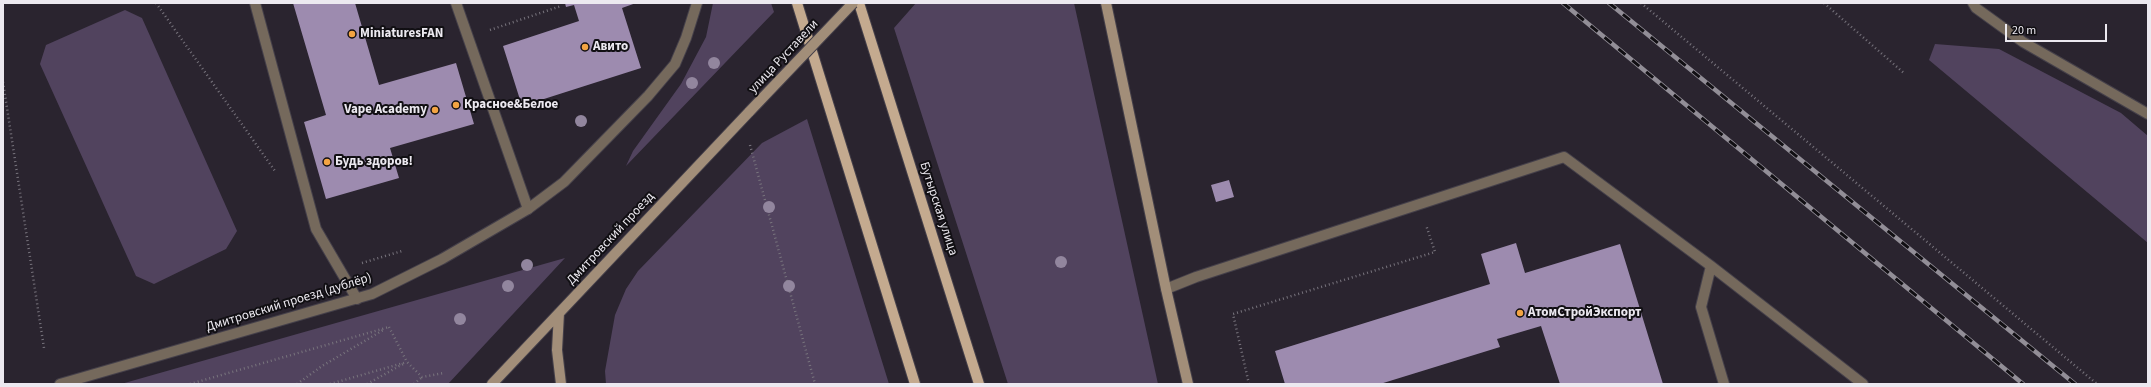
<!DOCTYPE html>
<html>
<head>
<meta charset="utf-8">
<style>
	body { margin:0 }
	#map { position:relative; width:2151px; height:387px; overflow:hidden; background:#2a242f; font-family:"Source Sans 3",sans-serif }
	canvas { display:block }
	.frame { position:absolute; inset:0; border:4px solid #ece9f0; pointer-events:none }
	.scale { position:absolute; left:2005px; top:24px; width:102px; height:18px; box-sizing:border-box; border:2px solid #ece9f0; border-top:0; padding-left:5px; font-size:12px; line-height:14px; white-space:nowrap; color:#ece9f0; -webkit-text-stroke:3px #110f13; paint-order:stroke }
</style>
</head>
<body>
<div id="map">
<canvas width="2151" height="387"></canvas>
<div class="frame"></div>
<div class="scale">20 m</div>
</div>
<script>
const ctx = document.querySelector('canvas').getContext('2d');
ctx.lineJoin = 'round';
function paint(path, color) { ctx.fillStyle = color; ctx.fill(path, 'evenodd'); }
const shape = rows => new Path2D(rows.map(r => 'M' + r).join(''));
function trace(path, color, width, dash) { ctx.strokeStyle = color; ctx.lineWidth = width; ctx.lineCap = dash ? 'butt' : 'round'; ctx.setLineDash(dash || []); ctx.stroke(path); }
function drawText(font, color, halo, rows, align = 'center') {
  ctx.font = font + ' "Source Sans 3",sans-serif'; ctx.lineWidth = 4; ctx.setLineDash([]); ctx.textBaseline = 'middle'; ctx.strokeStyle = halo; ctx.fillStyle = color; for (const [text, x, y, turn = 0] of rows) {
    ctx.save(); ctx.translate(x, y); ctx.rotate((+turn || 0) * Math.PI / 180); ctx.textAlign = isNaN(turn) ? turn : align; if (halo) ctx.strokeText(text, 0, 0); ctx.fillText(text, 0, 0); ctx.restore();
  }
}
paint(shape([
	[713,3,771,3,774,12,626,166,633,151,681,84,706,37],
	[916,3,1074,3,1158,384,1008,384,894,28],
	[125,10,142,18,237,231,226,249,154,284,136,276,40,64,46,45],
	[1935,44,1999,49,2121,113,2148,136,2148,243,1929,60],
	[807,119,889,384,606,384,605,371,615,315,626,289,638,271,762,143],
	[565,258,448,384,121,384]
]), '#51435e');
paint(shape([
	[293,3,355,3,379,85,456,63,474,124,390,148,399,178,326,199,304,122,326,115],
	[565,3,636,3,622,8,641,68,522,106,503,46,579,21,574,5,566,7],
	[1229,180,1234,197,1216,202,1211,185],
	[1516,243,1525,273,1620,244,1663,384,1560,384,1541,326,1497,339,1500,347,1380,384,1285,384,1275,351,1490,284,1481,254]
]), '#9d8baf');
const service = shape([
	[255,3,316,229,357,299],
	[456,3,528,209],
	[1973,3,1976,8,2023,42,2148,114],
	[1711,266,1701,307,1724,384],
	[1166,289,1196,277,1564,157,1711,266,1863,384]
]);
const minor = shape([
	[60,384,372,294,442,259,528,209,564,182,648,96,675,64,686,38,697,3]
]);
const secondary = shape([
	[1106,3,1166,289,1188,384],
	[559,313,557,350,561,384],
	[492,384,750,111]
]);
const primary = shape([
	[797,3,915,384],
	[859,3,979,384]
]);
trace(service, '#45404a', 12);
trace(minor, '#45404a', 12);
trace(secondary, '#45404a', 12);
trace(primary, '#45404a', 12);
trace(shape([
	[156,3,275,171],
	[1641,3,2097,384],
	[1824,3,1905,74],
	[490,30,561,6],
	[3,82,44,348],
	[750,145,815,384],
	[362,263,402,251],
	[389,327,407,362,422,377,444,373],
	[190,384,389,327],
	[297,384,322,366,385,329],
	[330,384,407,362],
	[367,384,403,364],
	[414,384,422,377],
	[1249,384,1233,314,1435,252,1426,225]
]), '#78747d', 2.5, [1, 3]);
trace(service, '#75695c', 10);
trace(minor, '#75695c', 10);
trace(secondary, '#a28e79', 10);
trace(primary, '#c4aa8f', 10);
const rail = shape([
	[1563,3,2023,384],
	[1609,3,2075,384]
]);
trace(rail, '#928e97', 4.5);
trace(rail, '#110f13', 3, [9]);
const secondaryBridge = shape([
	[750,111,853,3]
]);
trace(secondaryBridge, '#45404a', 12, []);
trace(secondaryBridge, '#a28e79', 10);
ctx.fillStyle = '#92869e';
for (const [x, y] of [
	[714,63],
	[692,83],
	[581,121],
	[769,207],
	[1061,262],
	[527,265],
	[508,286],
	[789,286],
	[460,319]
]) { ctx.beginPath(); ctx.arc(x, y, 6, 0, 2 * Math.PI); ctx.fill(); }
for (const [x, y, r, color] of [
	[352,34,4,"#f3a443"],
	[585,47,4,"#f3a443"],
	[456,105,4,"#f3a443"],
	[435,110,4,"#f3a443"],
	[327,162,4,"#f3a443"],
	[1520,313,4,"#f3a443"]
]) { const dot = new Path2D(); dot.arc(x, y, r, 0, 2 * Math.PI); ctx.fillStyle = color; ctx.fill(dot); trace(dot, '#110f13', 1.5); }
drawText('bold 13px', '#ece9f0', '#110f13', [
	["MiniaturesFAN",360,34],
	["Авито",593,47],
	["Красное&Белое",464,105],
	["Vape Academy",427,110,"right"],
	["Будь здоров!",335,162],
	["АтомСтройЭкспорт",1528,313]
], 'left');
drawText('13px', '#ece9f0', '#110f13', [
	["улица Руставели",784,57,-47],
	["Бутырская улица",938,209,72],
	["Дмитровский проезд",611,239,-47],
	["Дмитровский проезд (дублёр)",289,303,-17]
]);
</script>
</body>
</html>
